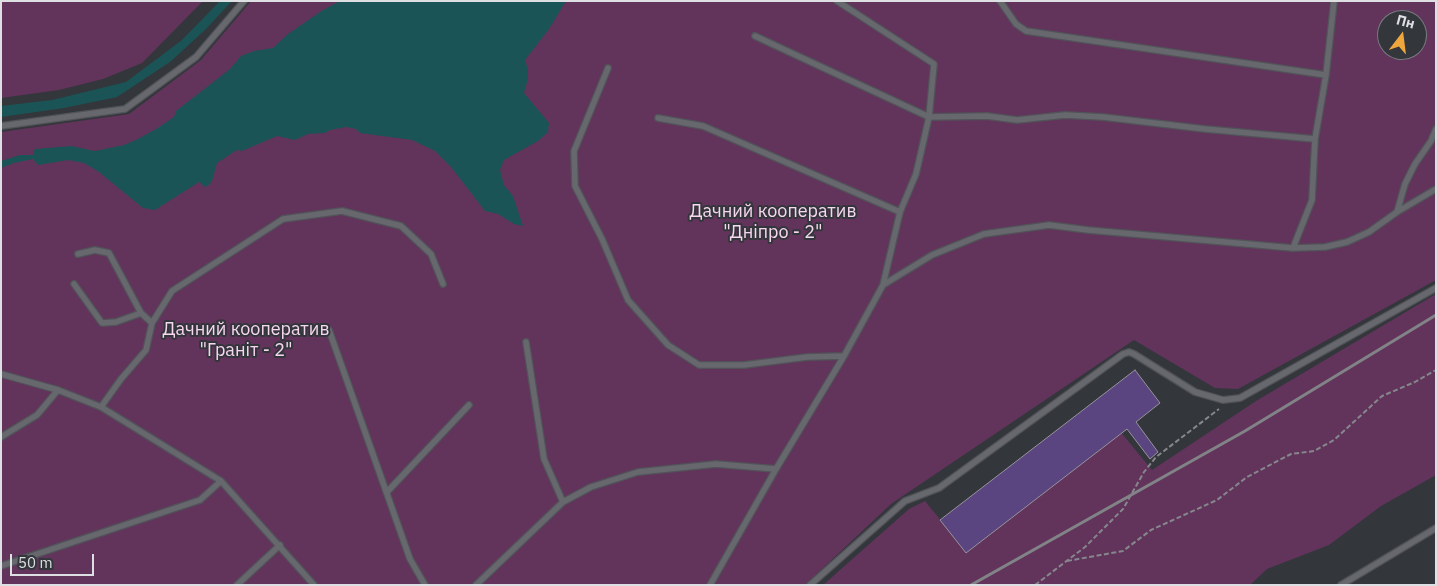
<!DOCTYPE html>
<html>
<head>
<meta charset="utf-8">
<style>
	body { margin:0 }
	#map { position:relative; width:1437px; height:586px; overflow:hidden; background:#33363b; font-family:"IBM Plex Sans",sans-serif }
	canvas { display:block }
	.frame { position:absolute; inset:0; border:2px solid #dddfe2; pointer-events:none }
	.north { position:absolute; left:1377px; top:10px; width:50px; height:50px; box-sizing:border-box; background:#33363b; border:1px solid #777a7e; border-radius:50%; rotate:15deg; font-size:14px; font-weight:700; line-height:20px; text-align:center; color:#dddfe2 }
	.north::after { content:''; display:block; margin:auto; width:18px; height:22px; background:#efa73d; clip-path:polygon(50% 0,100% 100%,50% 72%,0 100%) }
	.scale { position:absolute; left:10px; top:554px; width:84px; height:22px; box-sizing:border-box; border:2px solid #dddfe2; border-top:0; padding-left:6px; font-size:15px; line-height:18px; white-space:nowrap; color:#dddfe2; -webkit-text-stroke:4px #33363b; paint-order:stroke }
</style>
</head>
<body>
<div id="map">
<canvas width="1437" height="586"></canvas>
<div class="frame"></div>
<div class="north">Пн</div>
<div class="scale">50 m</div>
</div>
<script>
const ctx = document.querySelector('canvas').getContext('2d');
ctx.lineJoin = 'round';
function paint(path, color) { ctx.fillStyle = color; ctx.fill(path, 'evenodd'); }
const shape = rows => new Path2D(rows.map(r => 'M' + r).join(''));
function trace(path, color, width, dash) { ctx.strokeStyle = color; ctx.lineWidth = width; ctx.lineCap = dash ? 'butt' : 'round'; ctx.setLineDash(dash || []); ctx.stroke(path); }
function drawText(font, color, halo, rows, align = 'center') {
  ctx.font = font + ' "IBM Plex Sans",sans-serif'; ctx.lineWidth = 4; ctx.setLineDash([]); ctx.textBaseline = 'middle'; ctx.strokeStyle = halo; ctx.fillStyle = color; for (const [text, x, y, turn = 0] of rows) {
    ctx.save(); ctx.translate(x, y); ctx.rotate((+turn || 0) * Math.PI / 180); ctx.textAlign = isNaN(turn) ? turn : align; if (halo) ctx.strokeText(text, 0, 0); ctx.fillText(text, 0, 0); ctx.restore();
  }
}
paint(shape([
	[1,1,203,1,142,63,103,79,59,90,1,98],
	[251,1,1436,1,1436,280,1238,389,1215,388,1134,340,891,504,805,585,1,585,1,132,129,114,201,60],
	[1387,20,1417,20,1417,50,1387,50],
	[1436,294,1436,475,1381,506,1329,545,1267,569,1250,585,823,585,909,509,925,501,964,549,1119,430,1152,470,1256,401]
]), '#62345c');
paint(shape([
	[220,1,232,1,205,30,170,62,117,97,64,108,1,117,1,106,52,100,126,82,182,40],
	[340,1,566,1,549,29,525,60,528,70,528,79,524,93,549,123,548,132,538,141,504,160,500,170,504,185,513,196,523,226,514,224,498,214,485,211,451,167,435,151,412,140,360,133,356,129,346,127,330,130,325,133,308,134,295,140,277,136,242,151,237,150,217,163,212,181,208,186,205,187,199,182,155,210,143,208,99,172,84,163,68,160,38,165,33,159,14,163,1,168,1,161,20,155,34,155,33,152,35,149,71,146,95,151,124,145,138,139,156,129,174,117,176,111,230,69,241,56,254,51,273,48,288,34,323,10]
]), '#1b5456');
const building = shape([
	[1135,370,1160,403,1136,422,1158,452,1150,459,1127,429,966,553,940,520,1135,370]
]);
paint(building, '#5a4580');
trace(building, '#96949b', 1);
const service = shape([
	[837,1,934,64,929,117,916,174,900,212,883,285],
	[1000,1,1016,24,1026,31,1326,75],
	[755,36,929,117,987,116,1017,120,1065,115,1103,117,1205,129,1315,139],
	[608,68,574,151,575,186,602,239,628,300,668,345,699,365,744,365,807,357,844,356],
	[658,118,703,126,900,212],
	[1,126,125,109,196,57,244,1],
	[1397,212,1405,184,1415,164,1431,141,1436,129],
	[1293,248,1312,200,1315,139,1326,75,1334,1],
	[78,254,95,250,109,253,141,313,152,323],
	[74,284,102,323,116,322,141,313],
	[329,330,410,559,425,585],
	[526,342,544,459,563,502],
	[1,374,58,390,101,407,221,481,314,585],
	[101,407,121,379,146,350,152,323,172,291,283,219,342,211,401,226,431,254,443,284],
	[1,437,37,415,58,390],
	[387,492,469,405],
	[1,566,200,500,221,481],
	[237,585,280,545],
	[476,585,563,502,591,487,638,472,716,464,776,469],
	[710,585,776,469,844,356,883,285,932,255,984,234,1049,225,1088,230,1293,248,1325,247,1347,242,1369,232,1397,212,1436,189],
	[810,585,905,501,939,488,1123,354,1129,352,1134,354,1195,392,1223,400,1240,398,1436,288],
	[1341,585,1436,528]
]);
trace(service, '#515358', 8);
trace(shape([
	[1067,561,1123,551,1151,530,1217,500,1247,477,1291,454,1314,451,1334,440,1382,396,1415,382,1436,370],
	[1035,585,1085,547,1123,509,1144,472,1156,457,1219,409]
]), '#85878c', 2, [5, 2.5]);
trace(service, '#66686e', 5.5);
trace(shape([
	[971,585,1245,431,1436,315]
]), '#818387', 3);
drawText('18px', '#f7d6f0', '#33363b', [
	["Дачний кооператив",773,212],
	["\"Дніпро - 2\"",773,233],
	["Дачний кооператив",246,330],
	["\"Граніт - 2\"",246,351]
]);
</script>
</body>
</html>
